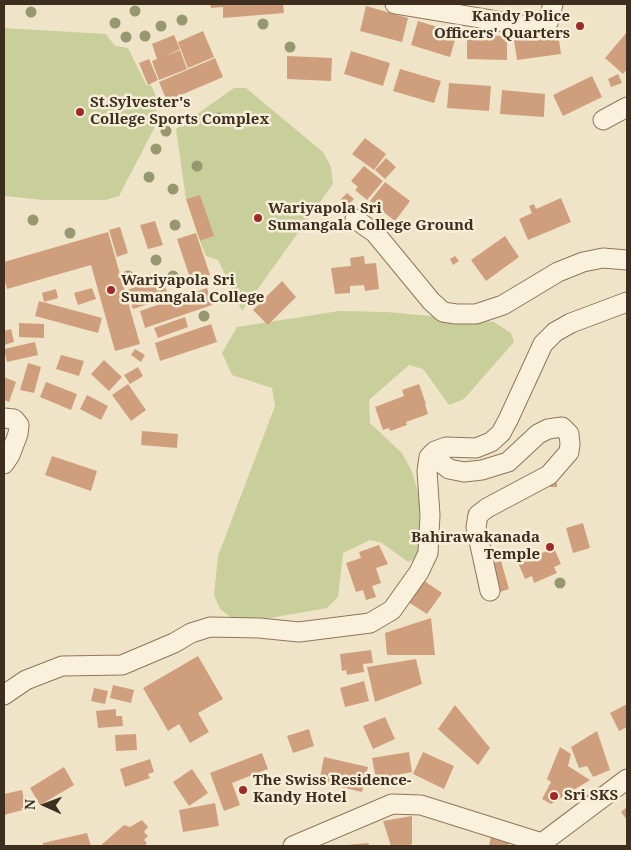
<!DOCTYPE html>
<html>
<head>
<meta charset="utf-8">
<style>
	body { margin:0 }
	#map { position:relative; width:631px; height:850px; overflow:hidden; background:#f0e4c8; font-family:"Noto Serif",serif }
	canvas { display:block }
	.frame { position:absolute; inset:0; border:5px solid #3d2e20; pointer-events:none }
	.north { position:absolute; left:20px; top:780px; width:50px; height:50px; -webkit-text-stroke:4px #f7eed8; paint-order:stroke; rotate:272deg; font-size:14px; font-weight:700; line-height:20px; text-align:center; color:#3d2e20 }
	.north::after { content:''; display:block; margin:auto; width:18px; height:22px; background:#3d2e20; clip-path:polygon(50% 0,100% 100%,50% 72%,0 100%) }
</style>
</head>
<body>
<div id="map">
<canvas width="631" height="850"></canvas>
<div class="frame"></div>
<div class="north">N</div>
</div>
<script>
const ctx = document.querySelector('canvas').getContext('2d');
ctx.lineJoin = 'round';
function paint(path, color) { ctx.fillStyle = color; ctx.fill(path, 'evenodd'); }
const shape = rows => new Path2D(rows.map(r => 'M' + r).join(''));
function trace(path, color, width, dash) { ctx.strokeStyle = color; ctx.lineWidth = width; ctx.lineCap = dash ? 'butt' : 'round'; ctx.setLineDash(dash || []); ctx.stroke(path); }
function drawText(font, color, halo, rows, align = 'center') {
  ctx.font = font + ' "Noto Serif",serif'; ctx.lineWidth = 5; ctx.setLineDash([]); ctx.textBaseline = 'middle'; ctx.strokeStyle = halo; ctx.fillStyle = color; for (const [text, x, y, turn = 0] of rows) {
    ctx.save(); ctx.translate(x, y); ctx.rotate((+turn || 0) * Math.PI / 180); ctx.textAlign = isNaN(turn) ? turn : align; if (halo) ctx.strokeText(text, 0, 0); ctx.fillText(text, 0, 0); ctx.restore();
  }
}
paint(shape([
	[4,28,106,34,115,46,128,48,147,86,151,85,158,101,155,103,158,121,119,196,106,200,43,200,4,196],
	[234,88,246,88,323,152,331,167,333,184,242,311,218,260,206,256,200,241,213,236,200,195,186,199,176,129],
	[339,311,387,312,494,322,511,333,514,342,464,399,449,405,423,369,409,365,369,400,370,423,402,453,412,472,420,499,418,558,408,562,382,543,370,540,343,553,338,597,327,608,253,621,233,619,220,609,214,595,218,556,275,406,272,388,232,375,222,353,237,327]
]), '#c9cf9b');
paint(shape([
	[210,4,283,4,284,13,223,18,223,7,211,8],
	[366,6,408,18,402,42,360,31],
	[418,21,457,33,450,57,411,45],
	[203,31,214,57,188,68,178,42],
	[627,32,627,69,623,74,605,58],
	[558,34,561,54,517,60,514,40],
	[174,35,180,49,164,57,180,50,187,69,159,80,152,61,157,59,152,44],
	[467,35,507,36,507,60,467,59],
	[351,51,390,63,383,86,344,74],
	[287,56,332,58,331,81,287,79],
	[215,58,223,77,167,101,159,82],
	[149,59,158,80,148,85,139,63],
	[400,69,441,81,434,103,393,91],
	[618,74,622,83,611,87,608,79],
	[592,76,602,97,563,116,553,95],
	[449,83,491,86,489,111,447,108],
	[502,90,545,94,544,117,500,114],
	[365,138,386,154,374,170,352,154],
	[386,158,396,167,385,179,375,170],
	[364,166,383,181,367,200,355,190,358,187,351,181],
	[385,182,410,201,395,221,370,201],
	[347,193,354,199,347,206,340,200],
	[200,195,214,236,200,241,186,199],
	[561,198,571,222,528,240,519,219,532,213,529,206,534,204,536,209],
	[155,221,163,245,148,249,140,225],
	[120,227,128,253,117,257,109,230],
	[108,232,140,344,115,351,91,265,7,289,4,277,4,262],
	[196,233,210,275,191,281,177,239],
	[505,236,519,257,486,281,471,260],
	[364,256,365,264,376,263,379,289,365,291,364,285,350,286,350,293,335,294,331,268,351,266,350,258],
	[455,256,459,261,453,265,450,259],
	[162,278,169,297,133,309,127,290],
	[282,281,296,297,268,325,253,310],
	[92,288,96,299,78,305,74,293],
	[207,288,212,305,145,328,140,311],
	[56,289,58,298,44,302,42,293],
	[39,301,102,318,98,333,35,316],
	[185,317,188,327,158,338,154,328],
	[19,323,44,324,44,338,19,337],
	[211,324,217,342,160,361,155,343],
	[11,329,14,342,4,345,4,331],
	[35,342,38,355,7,362,4,349],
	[135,349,145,355,141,362,131,355],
	[61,355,84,361,79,376,56,369],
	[104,360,122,377,109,391,91,374],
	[28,363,41,367,34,393,20,390],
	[138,367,143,376,130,384,124,375],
	[4,377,16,382,9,402,4,400],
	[46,382,77,394,71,410,40,397],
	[128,384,146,410,131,421,112,395],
	[419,384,426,404,425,404,428,414,406,422,407,425,390,431,389,428,383,430,375,407,404,396,402,390],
	[87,395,108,406,101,420,80,409],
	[142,431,178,434,177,448,141,445],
	[52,456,97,471,91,491,45,475],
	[550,483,557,483,557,487,550,487],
	[583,523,590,548,573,553,566,528],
	[379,545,388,564,376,568,381,583,372,586,376,597,366,600,363,590,356,592,346,563,361,558,359,552],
	[554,548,561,564,554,567,557,573,534,583,532,576,525,579,518,563],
	[501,561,509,589,494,594,486,565],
	[420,578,442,593,427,614,405,600],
	[431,618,435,655,387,655,385,633],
	[371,650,373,663,363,664,364,672,347,675,346,670,342,671,340,654],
	[198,656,223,699,198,713,209,732,190,743,179,724,168,731,143,688],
	[416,659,422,684,375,702,367,667],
	[364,681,369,701,345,707,340,688],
	[113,685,134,690,131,703,110,698],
	[94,688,108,691,105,704,91,701],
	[627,704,627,727,619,731,610,713],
	[455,705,490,748,478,765,438,729],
	[116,709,116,716,122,716,123,726,98,728,96,711],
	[385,717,395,739,373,749,363,726],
	[309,729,314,746,293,753,287,736],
	[597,731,610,770,593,777,587,766,579,768,571,747],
	[136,734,137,750,116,751,115,735],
	[560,747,571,754,568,766,590,780,551,804,542,799,551,782,547,779],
	[409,752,412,772,376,779,372,758],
	[423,752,454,766,444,789,413,774],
	[262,753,268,769,232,783,240,805,224,811,210,773],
	[324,757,368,767,362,792,319,782],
	[150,759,154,772,148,774,150,778,125,787,120,769],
	[64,767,74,785,40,805,30,788],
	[192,769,208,793,189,806,173,782],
	[22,790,26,809,4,815,4,794],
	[215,803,219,826,183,832,179,810],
	[627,807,627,820,621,812],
	[412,816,412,844,407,846,391,846,383,821],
	[142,820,148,827,144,832,148,836,144,840,147,843,144,846,100,846,124,825,130,827],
	[492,832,512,838,508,846,489,846],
	[87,833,91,846,43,846,43,843],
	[369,843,368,846,346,846,346,845]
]), '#cf9f7d');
const minor = shape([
	[395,4,534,27,548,23,553,4],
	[603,120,627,107],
	[355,219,375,233,431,301,443,312,456,314,476,314,503,305,558,272,583,262,603,258,627,260],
	[4,418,14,419,19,425,18,434,10,455,4,464],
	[435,451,440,462,449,469,464,472,482,470,508,462,538,434,548,429,562,427,569,434,570,444,569,452,549,475,487,508,478,515,476,527,490,591],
	[4,695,26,680,62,666,122,665,174,643,191,633,210,627,259,628,299,632,370,623,392,610,419,572,428,553,430,515,427,471,429,457,435,451,446,447,476,448,491,442,501,433,508,420,543,344,555,332,571,323,627,302],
	[542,843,627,779],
	[293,846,392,804,421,805,542,843]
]);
trace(minor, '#8d765c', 21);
trace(minor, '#faf1dc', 19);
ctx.fillStyle = '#96986f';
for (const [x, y] of [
	[135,11],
	[31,12],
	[182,20],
	[115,23],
	[263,24],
	[161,26],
	[145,36],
	[126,37],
	[290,47],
	[219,118],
	[166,131],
	[156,149],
	[197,166],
	[149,177],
	[173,189],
	[33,220],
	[175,225],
	[70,233],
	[156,260],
	[128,276],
	[173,276],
	[204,316],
	[560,583]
]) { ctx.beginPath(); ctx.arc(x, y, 5.5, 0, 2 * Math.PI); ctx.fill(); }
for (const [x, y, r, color] of [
	[580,26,5,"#9e2a2b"],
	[80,112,5,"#9e2a2b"],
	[258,218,5,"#9e2a2b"],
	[111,290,5,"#9e2a2b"],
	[550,547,5,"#9e2a2b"],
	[243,790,5,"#9e2a2b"],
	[554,796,5,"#9e2a2b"]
]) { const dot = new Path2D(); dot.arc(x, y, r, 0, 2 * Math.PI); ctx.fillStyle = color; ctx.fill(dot); trace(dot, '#f7eed8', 2); }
drawText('bold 15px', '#3d2e20', '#f7eed8', [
	["Kandy Police",570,17,"right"],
	["Officers' Quarters",570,34,"right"],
	["St.Sylvester's",90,103],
	["College Sports Complex",90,120],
	["Wariyapola Sri",268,209],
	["Sumangala College Ground",268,226],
	["Wariyapola Sri",121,281],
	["Sumangala College",121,298],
	["Bahirawakanada",540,538,"right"],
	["Temple",540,555,"right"],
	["The Swiss Residence-",253,781],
	["Kandy Hotel",253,798],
	["Sri SKS",564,796]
], 'left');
</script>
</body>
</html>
